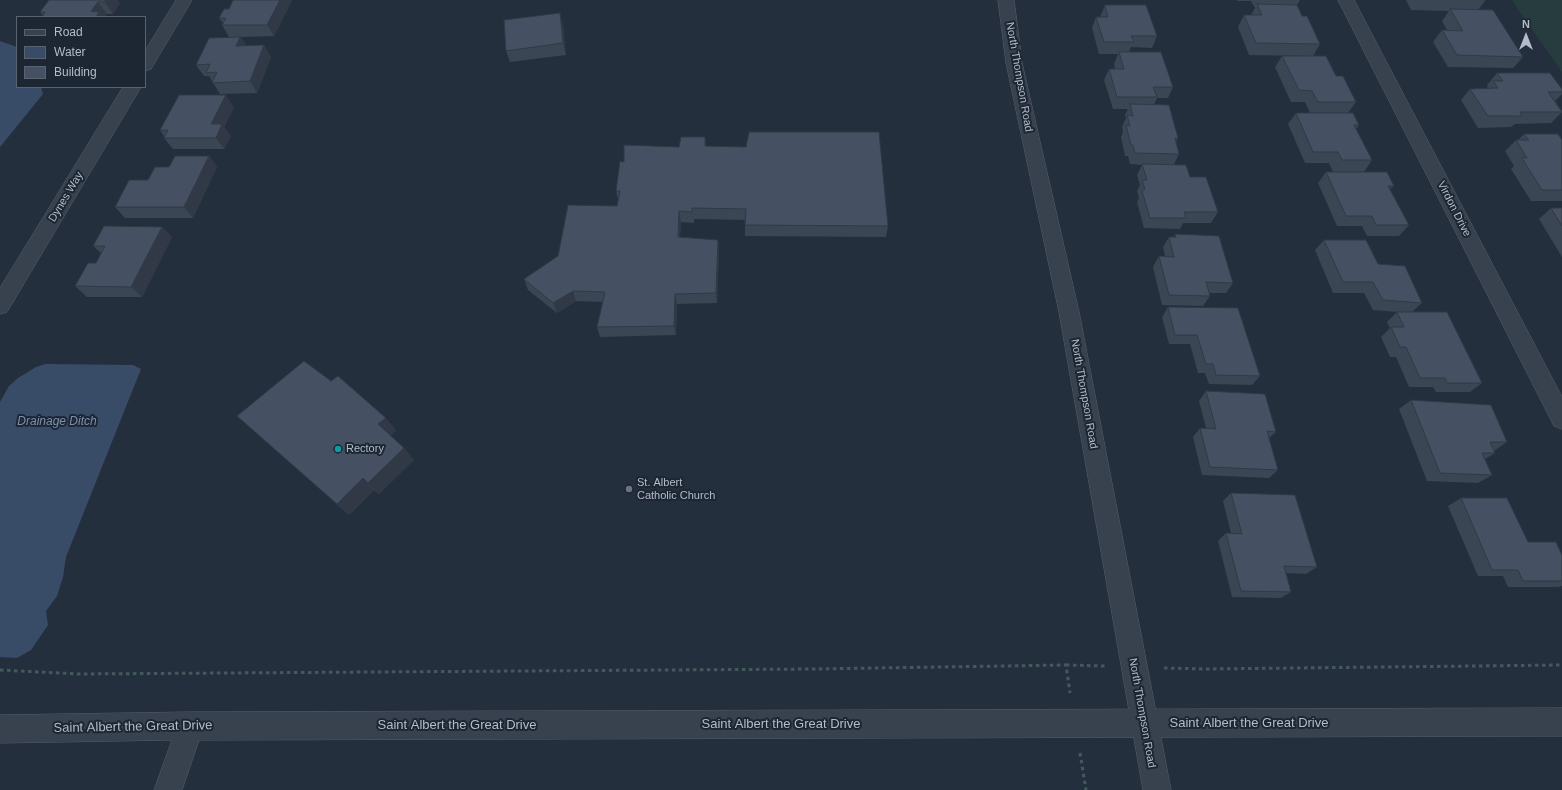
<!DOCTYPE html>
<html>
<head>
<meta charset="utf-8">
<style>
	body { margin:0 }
	#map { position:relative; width:1562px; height:790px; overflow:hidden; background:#242f3e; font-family:Arial,sans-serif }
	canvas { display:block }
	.legend { position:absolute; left:16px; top:16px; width:130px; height:72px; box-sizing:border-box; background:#1d2633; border:1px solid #59626f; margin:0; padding:5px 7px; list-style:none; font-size:12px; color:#b4bcc9 }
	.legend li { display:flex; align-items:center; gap:8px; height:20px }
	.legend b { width:20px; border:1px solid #59626f }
	.north { position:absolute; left:1506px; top:16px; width:40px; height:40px; -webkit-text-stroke:3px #1d2633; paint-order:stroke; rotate:0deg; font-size:11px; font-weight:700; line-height:16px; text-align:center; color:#b4bcc9 }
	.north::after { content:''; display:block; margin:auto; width:14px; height:18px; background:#b4bcc9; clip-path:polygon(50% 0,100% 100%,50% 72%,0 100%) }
</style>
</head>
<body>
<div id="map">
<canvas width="1562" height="790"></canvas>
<ul class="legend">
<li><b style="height:5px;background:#38414e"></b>Road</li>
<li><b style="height:11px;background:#394c67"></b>Water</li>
<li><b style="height:11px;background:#455162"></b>Building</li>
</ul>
<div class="north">N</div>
</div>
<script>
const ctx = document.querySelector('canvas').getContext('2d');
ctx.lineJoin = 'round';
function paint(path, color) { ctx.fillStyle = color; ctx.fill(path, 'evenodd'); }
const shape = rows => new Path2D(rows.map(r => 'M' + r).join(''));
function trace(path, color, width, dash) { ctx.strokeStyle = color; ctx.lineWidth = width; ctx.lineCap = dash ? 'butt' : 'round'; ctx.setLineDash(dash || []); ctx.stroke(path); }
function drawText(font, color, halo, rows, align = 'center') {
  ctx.font = font + ' Arial,sans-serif'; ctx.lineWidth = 4; ctx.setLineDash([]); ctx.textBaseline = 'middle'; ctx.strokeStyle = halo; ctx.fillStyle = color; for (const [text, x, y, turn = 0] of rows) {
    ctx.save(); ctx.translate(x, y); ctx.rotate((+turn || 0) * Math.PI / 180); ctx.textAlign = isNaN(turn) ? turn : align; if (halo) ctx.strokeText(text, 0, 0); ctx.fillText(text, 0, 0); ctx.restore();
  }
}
paint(shape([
	[1512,0,1562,0,1562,72,1517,8]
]), '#263c3f');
paint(shape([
	[0,41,17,47,17,87,41,87,43,94,0,147],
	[46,364,133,365,141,369,66,557,63,577,57,596,46,611,48,625,31,650,17,658,0,657,0,402,9,386,18,378,36,367]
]), '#394c67');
const minor = shape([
	[176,0,192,0,151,69,145,71,145,51,176,0],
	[1338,0,1354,0,1562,397,1562,429,1554,426,1338,0],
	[123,87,141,87,7,312,0,314,0,288,123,87],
	[1562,708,1562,736,199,740,182,790,154,790,172,740,0,743,0,715,190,712,1562,708]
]);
const tertiary = shape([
	[998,0,1014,0,1022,63,1079,312,1171,790,1143,790,1059,312,1006,63,998,0]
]);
trace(minor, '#565f6c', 1);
trace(tertiary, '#565f6c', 1);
trace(shape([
	[1066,665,1105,666],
	[1164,668,1205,669,1562,665],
	[0,670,79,674,813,669,1066,665,1070,693],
	[1080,753,1086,790]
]), '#44595c', 3, [3.5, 3.5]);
paint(minor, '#38414e');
paint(tertiary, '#38414e');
paint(shape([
	[49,0,117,0,120,3,113,14,107,14,104,17,42,17,43,16,40,12],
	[292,0,274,36,240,37,246,45,264,45,271,57,257,93,220,94,209,76,204,76,196,65,229,37,222,25,223,23,219,18,229,9],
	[1237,0,1300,0,1297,5,1302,16,1320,44,1313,56,1336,76,1356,102,1348,113,1359,125,1356,129,1372,160,1364,172,1333,172,1329,163,1305,163,1288,124,1296,113,1310,113,1305,102,1291,102,1275,67,1282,56,1305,56,1249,55,1238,27,1244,15,1251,15,1255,8,1251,1,1237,1],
	[1406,0,1485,0,1485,1,1478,10,1523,57,1513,68,1448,67,1433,42,1442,30,1447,30,1442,21,1449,11,1411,10],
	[1105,5,1157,36,1152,48,1131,47,1129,52,1173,87,1168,98,1157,98,1154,105,1178,138,1176,141,1179,154,1174,164,1190,177,1218,212,1211,223,1183,223,1180,229,1144,228,1137,202,1139,198,1137,191,1140,185,1137,175,1142,165,1130,164,1128,156,1125,156,1121,137,1123,132,1122,127,1126,118,1125,115,1128,109,1113,109,1104,80,1109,69,1115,69,1114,64,1118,54,1099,54,1092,28,1096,17,1100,17],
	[563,25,566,55,510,62,506,51],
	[1497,73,1562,89,1562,94,1555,101,1562,111,1562,112,1551,123,1515,124,1511,127,1478,128,1461,100,1470,89,1486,89,1488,86,1487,85],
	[234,107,224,127,231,136,224,149,173,149,164,138,164,136,160,130],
	[1524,134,1562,140,1562,201,1531,201,1511,169,1514,166,1505,151,1516,140,1518,140],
	[705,137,706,146,888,226,886,237,745,236,745,220,694,219,694,223,681,222,680,237,718,240,719,251,717,303,677,304,676,335,600,337,597,327,603,302,576,301,557,313,528,290,524,279,558,256,617,206,618,199,616,191,624,162,679,147],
	[209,156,217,167,193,218,125,218,115,207,148,180,169,167],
	[1326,172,1394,186,1390,189,1409,225,1399,236,1367,236,1362,226,1337,226,1318,183],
	[1551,208,1562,208,1562,257,1539,219],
	[162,227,172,237,142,297,87,297,75,286,96,263,101,253,93,246],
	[1175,234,1233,283,1226,293,1209,293,1210,296,1203,306,1162,305,1153,267,1159,256,1165,256,1163,247,1169,237,1174,237],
	[1324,240,1378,264,1422,303,1412,312,1482,383,1470,392,1436,392,1433,387,1409,387,1396,357,1390,357,1381,337,1390,328,1387,322,1397,312,1398,312,1373,310,1364,293,1333,293,1315,250],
	[1168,307,1260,376,1252,385,1209,384,1205,373,1198,373,1190,344,1169,344,1162,317],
	[1206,391,1276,432,1269,438,1278,470,1269,478,1202,475,1193,437,1200,428,1206,428,1199,401],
	[1411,400,1507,442,1494,451,1495,453,1485,459,1492,475,1478,483,1427,481,1399,409],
	[237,416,396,430,390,436,404,448,414,460,379,494,374,490,349,515],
	[1231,493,1317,567,1306,574,1286,573,1291,592,1281,598,1232,597,1218,541,1226,533,1231,533,1223,501],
	[1461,498,1528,542,1562,555,1562,586,1558,587,1508,587,1503,576,1478,576,1448,506]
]), '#3b4654');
paint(shape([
	[106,0,117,0,120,3,113,14,104,2],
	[280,0,292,0,274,36,267,25],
	[98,2,107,14,104,17,95,17,91,11],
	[560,13,563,25,566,55,563,43],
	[240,37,248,48,236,46],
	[264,45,271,57,257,93,250,81],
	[226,95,234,107,224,127,231,136,224,149,216,138,211,124],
	[209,156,217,167,193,218,184,207],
	[679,211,681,222,679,248,678,237],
	[162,227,172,237,142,297,131,287],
	[718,240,719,251,717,303,716,293],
	[573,291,576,301,557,313,553,303],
	[675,294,677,304,676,335,674,326],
	[386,418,396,430,389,437,378,424],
	[404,448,414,460,379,494,368,483],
	[363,478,374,490,349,515,337,504]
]), '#303945');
const building = shape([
	[49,0,106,0,104,2,98,2,91,11,99,12,96,17,42,17,45,12,40,12,49,0],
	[233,0,280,0,267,25,222,25,226,18,219,18,224,9,229,9,233,0],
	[1257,4,1297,5,1302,16,1307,16,1320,44,1256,43,1244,15,1262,15,1257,4],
	[1105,5,1146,5,1157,36,1131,36,1134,42,1104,42,1096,17,1108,17,1105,5],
	[1450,9,1493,10,1523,57,1457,55,1442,30,1463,31,1450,9],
	[560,13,563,43,506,51,504,20,560,13],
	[240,37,236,46,264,45,250,81,212,83,217,72,206,73,210,64,196,65,209,38,240,37],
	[1119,52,1161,52,1173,87,1153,87,1157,97,1117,97,1109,69,1124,69,1119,52],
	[1282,56,1326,56,1336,76,1343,76,1356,102,1318,102,1312,91,1299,90,1282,56],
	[1497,73,1550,73,1562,89,1562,92,1548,92,1562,112,1520,112,1522,116,1488,116,1470,89,1498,88,1493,81,1503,81,1497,73],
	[179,95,226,95,211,124,222,124,216,138,164,138,168,130,160,130,179,95],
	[1130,104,1169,105,1178,138,1175,138,1179,154,1135,153,1133,145,1131,145,1126,125,1130,126,1127,115,1133,116,1130,104],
	[1296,113,1353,113,1359,125,1354,125,1372,160,1342,160,1338,152,1313,152,1296,113],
	[749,132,879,132,888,226,745,225,746,209,692,208,692,212,679,211,678,237,718,240,716,293,675,294,674,326,597,327,605,292,573,291,553,303,524,279,558,256,568,205,617,206,620,191,616,191,620,161,624,162,624,145,679,147,681,137,705,137,705,146,746,147,749,132],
	[1524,134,1558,134,1562,140,1562,190,1542,190,1522,158,1527,158,1516,140,1529,140,1524,134],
	[175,156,209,156,184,207,115,207,129,180,148,180,155,167,169,167,175,156],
	[1142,164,1186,165,1190,177,1206,177,1218,212,1184,212,1186,218,1150,218,1142,191,1145,189,1142,180,1147,180,1142,164],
	[1326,172,1387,172,1394,186,1388,186,1409,225,1376,225,1372,216,1346,216,1326,172],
	[1551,208,1562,208,1562,226,1551,208],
	[104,226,162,227,131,287,75,286,88,263,96,263,105,246,93,246,104,226],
	[1175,234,1219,236,1233,283,1206,282,1210,296,1169,295,1159,256,1174,257,1169,237,1176,237,1175,234],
	[1324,240,1366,240,1378,264,1405,266,1422,303,1383,300,1373,282,1343,282,1324,240],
	[1168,307,1238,308,1260,376,1216,375,1213,364,1206,364,1197,335,1175,335,1168,307],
	[1397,312,1447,312,1482,383,1447,383,1445,378,1420,378,1406,347,1400,347,1391,327,1404,327,1397,312],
	[304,361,331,381,338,376,386,418,378,424,404,448,368,483,363,478,337,504,237,416,304,361],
	[1206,391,1265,394,1276,432,1267,431,1278,470,1210,467,1200,428,1216,429,1206,391],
	[1411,400,1491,405,1507,442,1490,442,1495,453,1482,453,1492,475,1440,473,1411,400],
	[1231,493,1295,495,1317,567,1284,566,1291,592,1241,591,1226,533,1242,534,1231,493],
	[1461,498,1507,498,1528,542,1556,542,1562,555,1562,581,1523,581,1518,570,1492,570,1461,498]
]);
paint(building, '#455162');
trace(building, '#303945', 1);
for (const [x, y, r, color] of [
	[338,449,4,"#0f9aa8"],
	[629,489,4,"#6b7280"]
]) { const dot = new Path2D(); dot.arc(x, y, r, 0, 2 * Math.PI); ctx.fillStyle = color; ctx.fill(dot); trace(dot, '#1d2633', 1.5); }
drawText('11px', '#b4bcc9', '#1d2633', [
	["North Thompson Road",1019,77,80],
	["Dynes Way",66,197,-59],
	["Virdon Drive",1454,209,63],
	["North Thompson Road",1084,394,80],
	["North Thompson Road",1142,713,80]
]);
drawText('11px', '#b4bcc9', '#1d2633', [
	["Rectory",346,449],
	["St. Albert",637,483],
	["Catholic Church",637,496]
], 'left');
drawText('italic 12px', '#7c92b1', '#1d2633', [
	["Drainage Ditch",57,422]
]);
drawText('13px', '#b4bcc9', '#1d2633', [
	["Saint Albert the Great Drive",1249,723],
	["Saint Albert the Great Drive",781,724],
	["Saint Albert the Great Drive",457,725],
	["Saint Albert the Great Drive",133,727,-1]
]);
</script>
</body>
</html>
